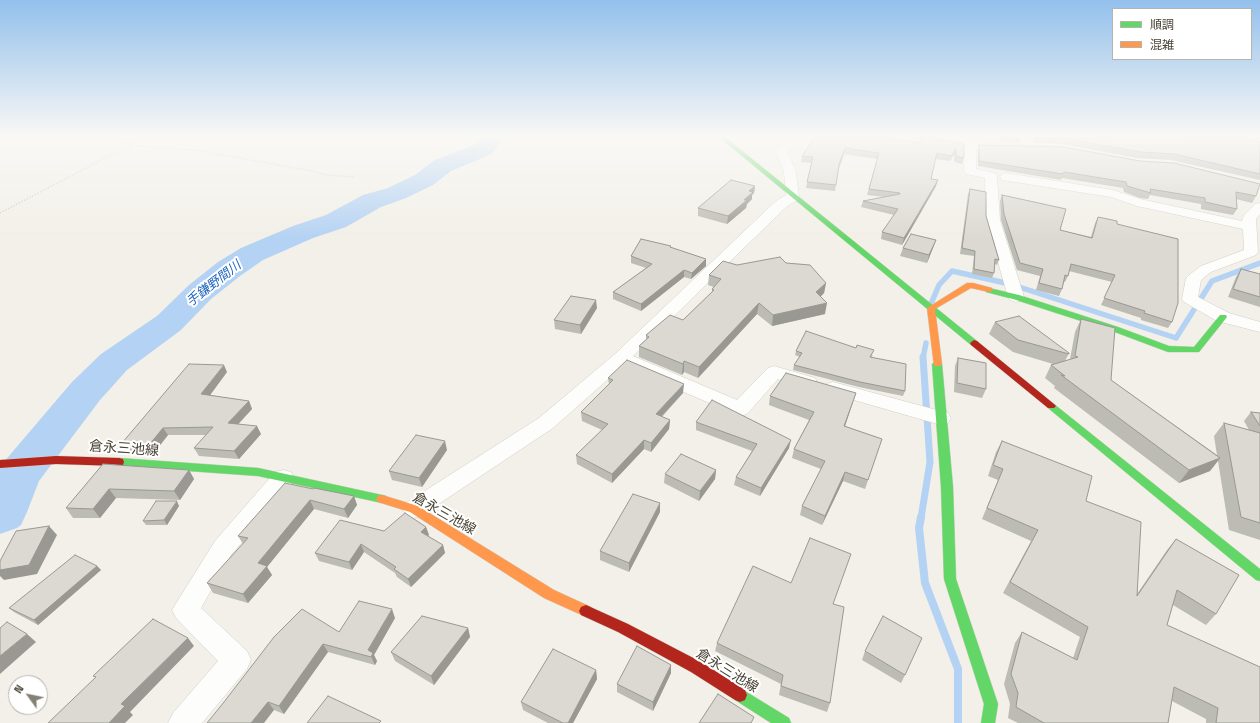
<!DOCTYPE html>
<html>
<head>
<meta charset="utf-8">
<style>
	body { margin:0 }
	#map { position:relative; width:1260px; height:723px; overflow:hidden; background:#f2f0e8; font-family:"Space Grotesk","Noto Sans JP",sans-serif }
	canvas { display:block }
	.legend { position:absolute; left:1112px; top:8px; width:140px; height:52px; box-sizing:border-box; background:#fff; border:1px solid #b6b4ae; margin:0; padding:5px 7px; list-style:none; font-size:12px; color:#484334 }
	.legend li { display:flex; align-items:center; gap:8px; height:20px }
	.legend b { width:20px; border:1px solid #b6b4ae }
	.north { position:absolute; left:8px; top:675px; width:40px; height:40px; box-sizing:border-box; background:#fff; border:1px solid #b6b4ae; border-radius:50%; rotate:303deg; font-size:11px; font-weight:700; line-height:16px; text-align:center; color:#484334 }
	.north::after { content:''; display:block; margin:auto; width:14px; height:18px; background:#848073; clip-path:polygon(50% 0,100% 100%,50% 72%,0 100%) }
</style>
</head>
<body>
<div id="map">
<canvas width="1260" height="723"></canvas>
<ul class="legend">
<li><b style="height:5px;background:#63d668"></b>順調</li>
<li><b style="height:5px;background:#ff974d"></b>混雑</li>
</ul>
<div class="north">N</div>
</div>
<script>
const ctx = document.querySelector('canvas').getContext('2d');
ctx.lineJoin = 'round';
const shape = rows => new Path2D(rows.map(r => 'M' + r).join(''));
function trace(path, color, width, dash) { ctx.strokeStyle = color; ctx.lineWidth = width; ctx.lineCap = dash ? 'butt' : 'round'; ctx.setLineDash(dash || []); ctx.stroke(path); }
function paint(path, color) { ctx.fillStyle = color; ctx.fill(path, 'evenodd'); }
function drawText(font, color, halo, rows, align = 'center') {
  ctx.font = font + ' "Space Grotesk","Noto Sans JP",sans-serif'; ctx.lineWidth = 4; ctx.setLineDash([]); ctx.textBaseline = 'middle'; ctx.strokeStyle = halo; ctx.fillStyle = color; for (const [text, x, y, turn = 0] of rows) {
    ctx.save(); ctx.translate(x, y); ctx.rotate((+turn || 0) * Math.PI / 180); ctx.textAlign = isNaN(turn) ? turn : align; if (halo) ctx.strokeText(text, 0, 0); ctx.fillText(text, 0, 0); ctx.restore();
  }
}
trace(shape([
	[930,306,939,285,952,271,1010,284,1176,338,1212,281,1260,263],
	[923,358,926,343]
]), '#b4d2f3', 5.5);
trace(shape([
	[921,518,930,462,923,357]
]), '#b4d2f3', 7);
trace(shape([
	[921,517,919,528,925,583,958,669,958,723]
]), '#b4d2f3', 8);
paint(shape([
	[481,137,504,137,492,154,451,171,433,185,406,198,381,207,346,227,313,238,263,260,240,276,211,299,181,330,127,370,100,400,39,481,27,512,21,525,17,528,0,534,0,469,3,463,72,382,101,354,157,316,189,285,218,262,241,248,293,226,326,215,363,195,388,188,415,175,433,161,476,144,481,137]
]), '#b4d2f3');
const street = shape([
	[791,137,804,137,787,151,796,172,799,197,797,200,786,207,633,356,737,400,768,368,774,366,815,378,817,382,815,386,808,388,778,379,747,414,740,416,623,366,553,428,422,515,414,518,406,515,403,509,406,503,539,418,615,354,776,201,786,195,784,172,775,150,791,137],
	[907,137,935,137,970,143,1053,146,1055,148,1049,151,976,149,976,169,995,173,997,176,1000,220,1024,297,1022,300,1016,302,1010,300,1008,297,986,220,985,178,966,174,964,171,964,148,912,140,907,137],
	[1006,173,1113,190,1140,199,1242,221,1244,215,1255,204,1260,203,1260,214,1256,219,1258,252,1256,255,1211,272,1201,280,1198,297,1229,313,1260,322,1260,332,1217,321,1184,302,1182,299,1186,278,1189,275,1201,266,1244,250,1243,229,1137,206,1111,197,1002,180,1000,177,1002,174,1006,173],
	[833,382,948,413,951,418,948,423,941,425,826,392,824,388,826,384,833,382],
	[283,470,291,472,294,478,291,484,231,555,201,608,247,651,251,660,247,669,202,723,168,723,173,713,218,661,176,618,172,610,215,541,275,472,283,470]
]);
const fast = shape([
	[719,137,725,137,977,341,978,343,977,345,971,345,719,137],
	[986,288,989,288,1019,295,1118,327,1169,346,1194,347,1220,315,1226,315,1227,317,1199,352,1168,352,1112,331,1013,299,986,292,985,290,986,288],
	[937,361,942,364,953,487,956,579,998,704,995,723,981,723,984,704,944,579,941,487,932,364,937,361],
	[1051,403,1054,404,1260,569,1260,581,1256,580,1048,408,1046,406,1048,404,1051,403],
	[119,458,258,468,382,495,386,496,388,499,386,502,382,503,258,476,119,466,115,465,114,462,115,459,119,458],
	[740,688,789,718,791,723,771,723,735,700,733,695,735,690,740,688]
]);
const slow = shape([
	[967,283,973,283,992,288,993,290,989,292,971,288,935,309,942,364,940,366,934,366,927,308,967,283],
	[382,495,418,506,554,590,591,607,593,611,591,615,586,617,544,598,410,512,378,502,376,499,378,496,382,495]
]);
const jam = shape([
	[974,340,977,341,1054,404,1056,406,1054,408,1048,408,971,345,970,343,974,340],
	[56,456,119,458,123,459,124,462,123,465,119,466,56,464,0,468,0,460,56,456],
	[586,605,628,624,701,662,745,690,747,695,745,700,740,702,735,700,691,672,618,632,581,615,579,611,581,607,586,605]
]);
trace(street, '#d0cec6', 1);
trace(fast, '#d1cebf', 1);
trace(slow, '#d1cebf', 1);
trace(jam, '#d1cebf', 1);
trace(shape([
	[114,137,133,146,195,150,312,171,326,175,354,177],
	[0,213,107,157,133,146]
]), '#d2d0c9', 1.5, [1.5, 1.5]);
paint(street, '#fdfdfc');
paint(fast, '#63d668');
paint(slow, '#ff974d');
paint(jam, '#b3261e');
paint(shape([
	[815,137,919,142,921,137,964,144,964,158,962,164,954,162,954,154,950,161,935,159,931,179,936,186,902,245,881,239,882,232,894,215,861,207,863,201,884,197,867,195,877,159,844,154,839,169,835,191,806,188,811,163,801,162,802,156],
	[1000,137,1022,137,1020,143,1001,142],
	[1035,137,1260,142,1260,180,1171,160,1137,158,1062,144,1033,143],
	[1253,137,1260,137,1260,139],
	[979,145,1024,148,1064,147,1256,196,1252,203,1236,199,1237,209,1233,215,1201,209,1201,204,1150,195,1148,199,1140,198,1124,192,1123,188,1062,178,1061,180,978,166,978,151],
	[755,186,754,193,752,195,752,199,747,204,746,208,727,224,698,216,698,208],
	[970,189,986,216,999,260,997,265,995,264,994,273,992,278,972,274,974,256,960,254,968,194],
	[1002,195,1060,230,1091,237,1095,223,1098,217,1117,224,1172,322,1168,328,1141,320,1141,318,1101,305,1112,282,1069,271,1068,276,1065,282,1064,282,1062,289,1059,296,1036,290,1040,276,1017,270,1001,220,1000,201],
	[936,240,933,248,927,263,900,256,903,248],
	[671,247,706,266,691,279,684,277,641,311,613,299,613,292,646,268,631,263,631,256],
	[786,263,826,283,824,293,820,297,825,314,772,326,757,314,698,378,684,372,682,375,639,357,639,346,646,340,646,335,683,320,712,292,712,289,714,287,708,285,709,275,737,265],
	[1241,269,1260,274,1260,307,1228,297,1236,277],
	[597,308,581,334,555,329,554,320],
	[1081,319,1111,380,1217,455,1214,436,1224,423,1249,430,1244,421,1251,412,1260,413,1260,540,1229,530,1218,461,1210,471,1179,483,1054,388,1055,386,1045,378,1051,365,1053,364,1013,352,989,334,995,322,1069,353,1065,361,1070,359,1075,332],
	[796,351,873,355,871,357,905,391,903,396,859,387,793,370,794,365,800,357,795,355],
	[958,358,986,389,982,398,954,392,955,366],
	[227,372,210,395,249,401,252,409,238,424,261,434,239,459,199,456,194,448,206,435,168,435,154,453,127,451,122,443],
	[608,378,683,393,662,417,670,420,669,429,651,452,644,449,612,483,577,464,576,455,602,430,582,421,581,412,609,384],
	[856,393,845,426,882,439,865,489,843,481,822,525,800,515,802,506,821,469,792,458,794,449,809,420,769,405,770,396],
	[696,422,789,448,760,496,734,485,736,477,752,451,696,430],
	[1002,441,1086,501,1137,594,1167,550,1176,539,1216,614,1206,625,1173,605,1167,625,1260,723,1206,723,1206,719,1172,701,1168,723,1018,723,1008,718,1010,704,1004,684,1015,643,1022,632,1073,658,1080,637,1003,593,1031,541,982,519,998,480,988,476,996,452],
	[447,450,422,487,392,480,389,471],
	[103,464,189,470,194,479,180,500,116,498,100,518,73,518,66,508],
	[716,470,715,479,699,501,664,483,665,474],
	[313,489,354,496,357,505,348,518,314,509,267,567,272,575,248,603,213,593,207,583,243,544,238,536],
	[179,506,167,525,146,525,143,521],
	[660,512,629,572,600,560,600,551],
	[426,527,429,535,428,536,443,545,445,553,411,587,397,577,395,573,364,552,352,570,319,561,315,553,384,531],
	[97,566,101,570,38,625,14,612,9,608],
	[834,604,830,703,827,712,779,695,781,684,715,651,717,643],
	[395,618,374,655,377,661,375,665,328,652,284,714,274,710,207,723,339,632],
	[468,628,470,637,434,685,395,661,391,652],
	[865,651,905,675,901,683,862,660],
	[671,665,671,673,653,711,617,692,617,684],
	[596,670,597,679,573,723,548,723,523,710,521,702]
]), '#bcbbb4');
paint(shape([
	[845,148,844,154,838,170,839,164],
	[956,148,954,154,950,161,952,156],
	[938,180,936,186,902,245,904,238],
	[755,186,754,193,752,195,752,199,747,204,746,208,727,224,728,216,744,200,749,191],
	[936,240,933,248,927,263,929,255],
	[706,259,706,266,691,279,692,273],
	[684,270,684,277,641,311,641,304],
	[826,283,824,293,814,303,816,292],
	[596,300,597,308,581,334,580,325],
	[759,303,757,314,698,378,699,367],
	[827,303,825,314,772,326,773,315],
	[684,361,684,372,682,375,683,364],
	[224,365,227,372,205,402,201,394],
	[684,384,683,393,655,423,656,414],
	[856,393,842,435,844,426],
	[249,401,252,409,232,431,228,423],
	[670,420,669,429,651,452,651,443],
	[257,426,261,434,239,459,234,451],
	[163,428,168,435,154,453,149,445],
	[644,440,644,449,612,483,612,474],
	[791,440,789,448,760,496,761,488],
	[445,441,447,450,422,487,419,478],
	[1220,458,1210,471,1179,483,1189,470],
	[189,470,194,479,180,500,174,491],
	[716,470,715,479,699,501,700,491],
	[845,472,843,481,822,525,825,516],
	[109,489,116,498,100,518,93,509],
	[354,496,357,505,348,518,344,509],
	[310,500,314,509,267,567,272,575,248,603,243,594,258,563],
	[177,501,179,506,167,525,164,520],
	[660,503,660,512,629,572,629,563],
	[49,526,57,535,37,574,4,580,0,576,0,570],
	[426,527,429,535,423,540,421,532],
	[361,544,364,552,352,570,349,562],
	[443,545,445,553,411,587,408,579],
	[97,566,101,570,38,625,34,620],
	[392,609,395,618,374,655,377,661,375,665,368,650],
	[468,628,470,637,434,685,431,676],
	[27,634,36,642,0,674,0,656],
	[188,638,194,646,130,712,133,715,125,723,109,723,121,704],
	[323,644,328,652,284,714,279,706],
	[671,665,671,673,653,711,653,702],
	[596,670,597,679,573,723,568,723],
	[268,702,274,710,264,723,251,723]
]), '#999892');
const building = shape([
	[815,137,882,137,920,143,921,137,924,137,964,144,964,158,956,156,956,148,952,156,937,153,931,179,938,180,904,238,882,232,898,209,863,201,900,194,900,193,869,189,879,153,845,148,839,164,836,185,807,182,813,157,802,156,815,137],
	[1240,137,1260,142,1260,174,1174,154,1140,152,1064,138,1035,138,1240,137],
	[979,145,1024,146,1024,148,1026,146,1064,147,1140,161,1174,163,1260,184,1256,196,1236,192,1237,209,1205,202,1205,198,1150,189,1151,193,1144,191,1127,186,1126,182,1064,172,1063,174,979,161,979,145],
	[731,180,755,186,749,191,753,192,744,200,747,200,728,216,698,208,731,180],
	[970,189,986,192,986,216,999,260,995,259,994,273,974,269,975,251,962,248,970,189],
	[1002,195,1066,209,1060,230,1092,238,1098,217,1117,221,1117,224,1178,239,1178,303,1172,322,1144,313,1145,311,1104,298,1115,275,1071,264,1068,276,1065,275,1062,289,1039,283,1043,269,1020,263,1004,214,1002,195],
	[911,234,936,240,929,255,903,248,911,234],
	[641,239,671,246,670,247,706,259,692,273,684,270,641,304,613,292,652,264,631,256,641,239],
	[780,257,786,263,810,265,826,283,816,292,827,303,773,315,759,303,699,367,684,361,683,364,639,346,649,337,646,335,670,315,683,320,714,290,712,289,721,279,709,275,723,261,737,265,780,257],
	[1241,269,1260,274,1260,297,1233,289,1241,269],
	[571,296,596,300,580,325,554,320,571,296],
	[1019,316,1069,353,1069,354,1018,340,995,322,1019,316],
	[1081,319,1115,328,1111,380,1220,458,1189,470,1061,375,1065,376,1051,365,1078,357,1075,356,1081,319],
	[806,331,856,348,857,345,874,350,870,357,906,364,905,391,860,382,794,365,802,353,796,351,806,331],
	[958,358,986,363,986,389,957,383,958,358],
	[627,360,684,384,656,414,670,420,651,443,644,440,612,474,576,455,608,424,581,412,613,380,608,378,627,360],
	[189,364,224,365,201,394,249,401,228,423,257,426,234,451,194,448,213,427,163,428,149,445,122,443,189,364],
	[786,373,856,393,844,426,882,439,868,480,845,472,825,516,802,506,825,461,794,449,814,412,770,396,786,373],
	[712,400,791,440,761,488,736,477,757,444,696,422,712,400],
	[1251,412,1260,413,1260,426,1251,412],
	[1224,423,1260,433,1260,523,1241,517,1224,423],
	[416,435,445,441,419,478,389,471,416,435],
	[1002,441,1092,476,1086,501,1141,522,1137,596,1176,539,1239,575,1216,614,1177,590,1167,625,1260,667,1260,723,1216,723,1218,708,1174,687,1168,723,1044,723,1016,707,1018,693,1011,674,1022,632,1077,660,1088,627,1010,582,1038,530,987,508,1003,469,993,465,1002,441],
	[681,454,716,470,700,491,665,474,681,454],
	[103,464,189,470,174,491,109,489,93,509,66,508,103,464],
	[285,483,313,489,314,488,354,496,344,509,310,500,258,563,267,566,243,594,207,583,248,538,238,536,285,483],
	[633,494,660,503,629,563,600,551,633,494],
	[156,501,177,501,164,520,143,521,156,501],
	[405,513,426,527,421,532,443,545,408,579,394,569,396,567,361,544,349,562,315,553,340,520,384,531,405,513],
	[49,526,29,565,0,570,0,561,16,531,49,526],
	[810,538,851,554,833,604,844,607,830,703,781,686,783,675,717,643,753,566,791,583,810,538],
	[75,555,97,566,34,620,9,608,75,555],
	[359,601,392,609,368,650,373,653,371,657,323,644,279,706,268,702,251,723,207,723,224,702,274,637,302,609,339,632,359,601],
	[422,616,468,628,431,676,391,652,422,616],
	[883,616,922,638,905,675,865,651,883,616],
	[153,619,188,638,121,704,125,706,109,723,48,723,96,677,93,676,153,619],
	[7,622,27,634,0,656,0,628,7,622],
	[637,646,671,665,653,702,617,684,637,646],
	[553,649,596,670,568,723,563,723,521,702,553,649],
	[718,694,754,717,751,723,699,723,718,694],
	[328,696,381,721,379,723,307,723,328,696]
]);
paint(building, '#dbd9d1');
trace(building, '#999892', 1);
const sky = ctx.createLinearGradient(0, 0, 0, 239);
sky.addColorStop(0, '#93c0ec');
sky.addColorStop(0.57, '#f9f8f5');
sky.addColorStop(1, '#f9f8f500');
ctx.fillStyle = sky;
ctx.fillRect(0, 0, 1260, 239);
drawText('italic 13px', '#2166c0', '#fff', [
	["手鎌野間川",214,284,-38]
]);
drawText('14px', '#484334', '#fff', [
	["倉永三池線",124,449,4],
	["倉永三池線",444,514,30],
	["倉永三池線",727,671,32]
]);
</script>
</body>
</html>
